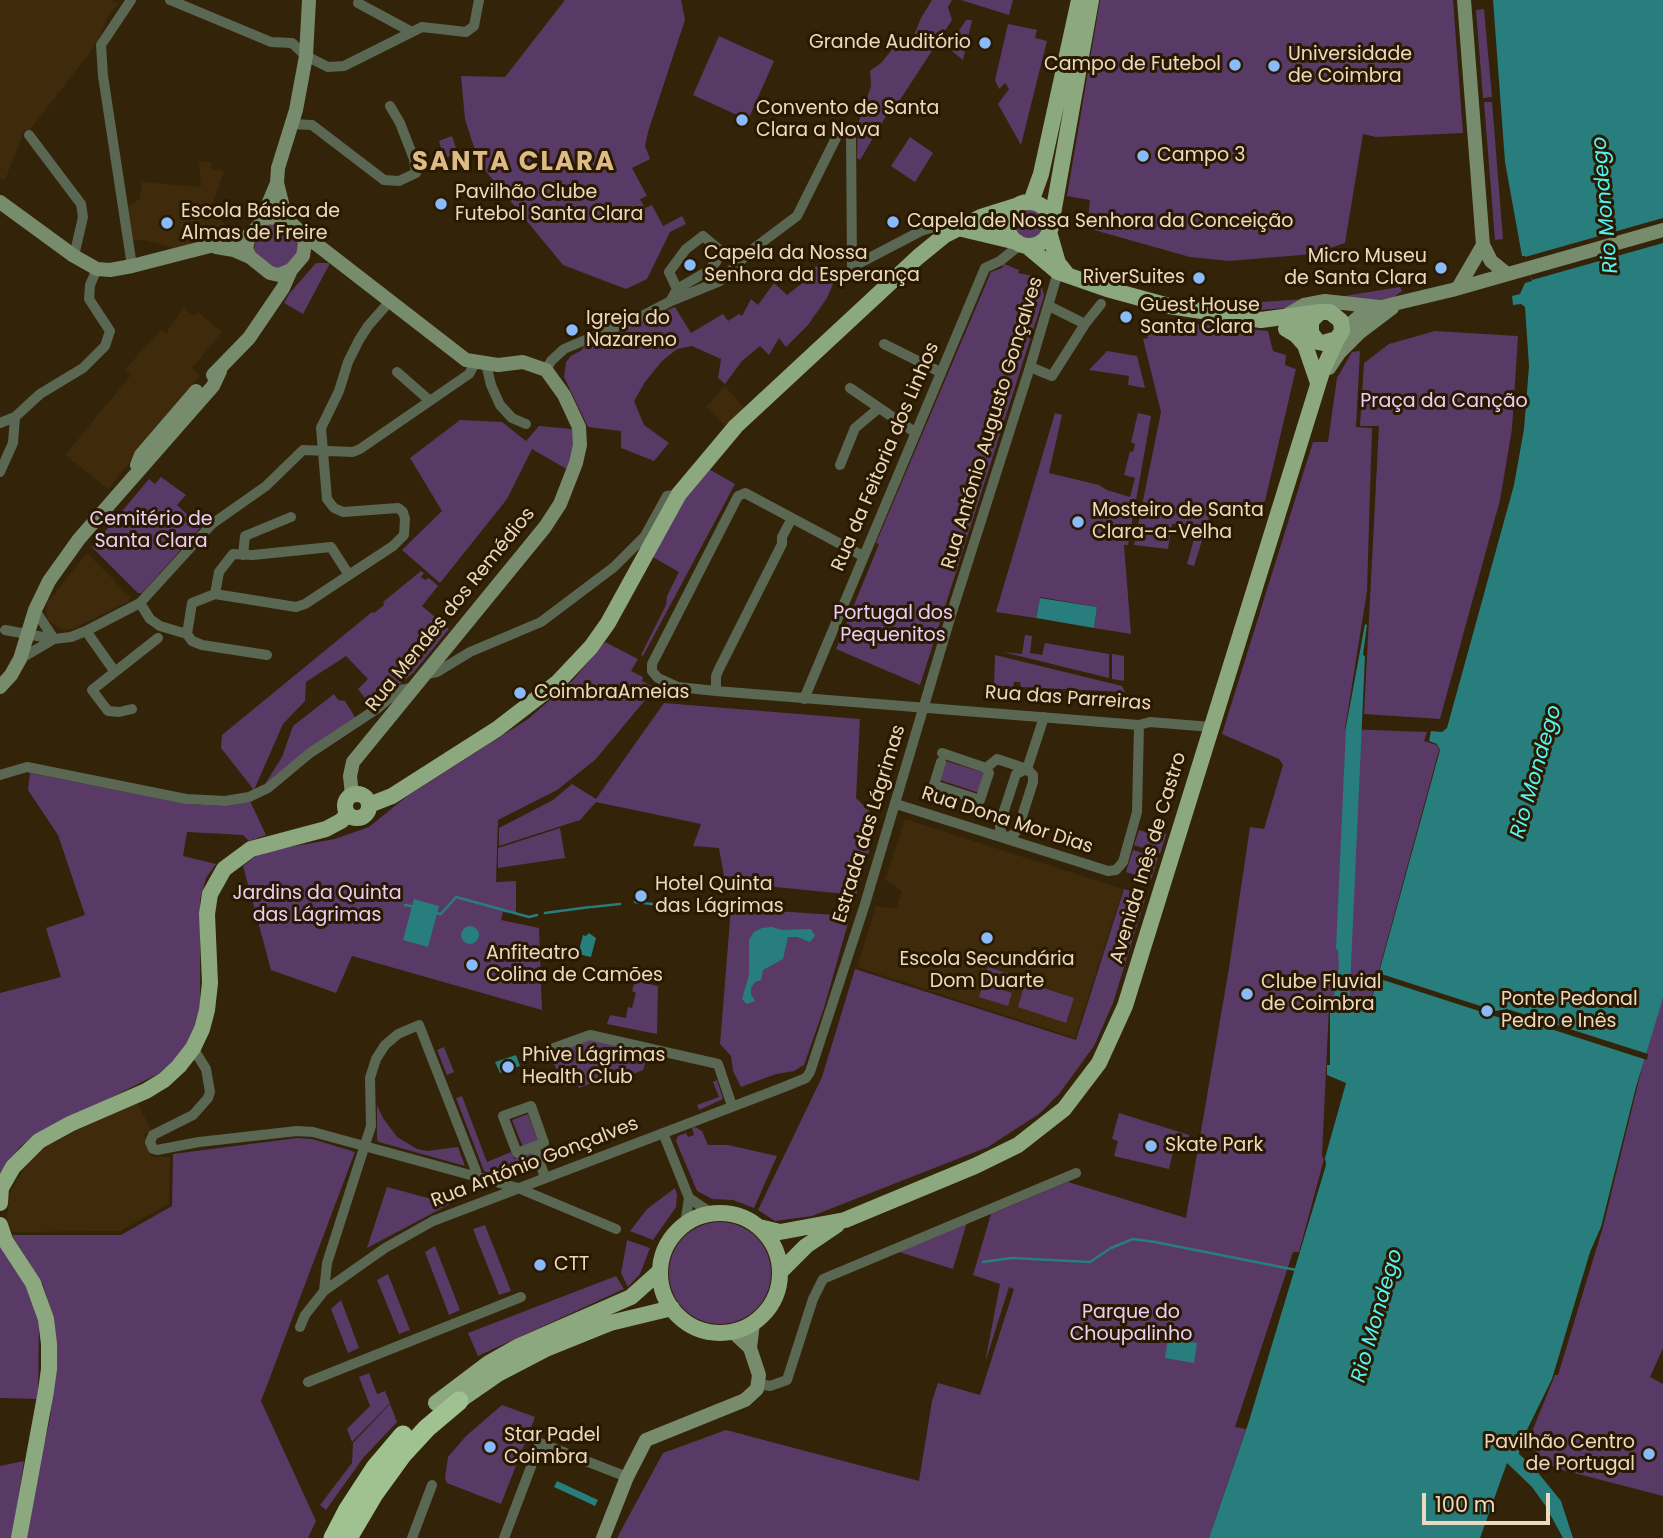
<!DOCTYPE html>
<html>
<head>
<meta charset="utf-8">
<style>
	body { margin:0 }
	#map { position:relative; width:1663px; height:1538px; overflow:hidden; background:#332308; font-family:Poppins,sans-serif }
	canvas { display:block }
	.scale { position:absolute; left:1422px; top:1493px; width:128px; height:32px; box-sizing:border-box; border:4px solid #ecd9c0; border-top:0; padding-left:9px; font-size:21px; line-height:24px; white-space:nowrap; color:#ecd9c0; -webkit-text-stroke:5px #291901; paint-order:stroke }
</style>
</head>
<body>
<div id="map">
<canvas width="1663" height="1538"></canvas>
<div class="scale">100 m</div>
</div>
<script>
const ctx = document.querySelector('canvas').getContext('2d');
ctx.lineJoin = 'round';
function paint(path, color) { ctx.fillStyle = color; ctx.fill(path, 'evenodd'); }
const shape = rows => new Path2D(rows.map(r => 'M' + r).join(''));
function trace(path, color, width, dash) { ctx.strokeStyle = color; ctx.lineWidth = width; ctx.lineCap = dash ? 'butt' : 'round'; ctx.setLineDash(dash || []); ctx.stroke(path); }
function drawText(font, color, halo, rows, align = 'center') {
  ctx.font = font + ' Poppins,sans-serif'; ctx.lineWidth = 6; ctx.setLineDash([]); ctx.textBaseline = 'middle'; ctx.strokeStyle = halo; ctx.fillStyle = color; for (const [text, x, y, turn = 0] of rows) {
    ctx.save(); ctx.translate(x, y); ctx.rotate((+turn || 0) * Math.PI / 180); ctx.textAlign = isNaN(turn) ? turn : align; if (halo) ctx.strokeText(text, 0, 0); ctx.fillText(text, 0, 0); ctx.restore();
  }
}
paint(shape([
	[0,0,110,0,119,3,108,16,98,42,29,131,25,129,5,180,0,179],
	[199,162,212,162,211,169,224,171,212,205,213,214,233,231,206,242,174,248,144,240,133,240,128,206,140,199,142,182,201,187],
	[184,308,193,316,198,312,222,332,192,368,200,375,108,489,65,455,131,375,125,369,161,330,166,333],
	[725,386,745,409,726,427,706,407],
	[87,553,130,597,129,601,73,629,61,630,48,620,46,612,47,603],
	[905,819,1123,889,1075,1038,857,967,876,906,896,909,902,891,885,880],
	[137,1103,152,1131,144,1134,151,1157,170,1157,169,1204,120,1231,11,1232,7,1218,10,1192,30,1157,43,1146,57,1139]
]), '#3f2b0c');
paint(shape([
	[565,0,681,0,685,20,648,132,645,146,650,159,632,168,647,196,640,199,645,208,652,205,663,226,682,216,686,224,670,232,647,279,626,289,563,265,479,163,465,119,461,76,505,77],
	[932,0,952,0,948,7,952,20,898,103,895,101,860,160,857,158,858,124,871,86,870,71,881,63,895,46,912,40,921,18],
	[961,0,1013,0,1009,15],
	[1100,0,1453,0,1463,133,1376,137,1363,134,1345,243,1313,254,1229,261,1190,257,1087,228,1090,200,1067,196],
	[1484,9,1492,97,1483,98,1476,10],
	[966,20,972,20,963,60,953,52,951,43],
	[1008,24,1037,30,1035,38,1047,41,1021,145,998,104,1009,89,1005,83,999,89,995,80],
	[719,36,774,61,748,120,693,95],
	[1484,102,1492,102,1503,239,1495,240],
	[452,136,458,154,444,158,439,141],
	[910,137,933,153,915,182,891,166],
	'1014 224a15 15 0 1 1 30 0a15 15 0 1 1-30 0Z',
	[276,223,298,238,299,242,298,252,286,267,282,269,273,267,256,253,254,249,256,240,268,225],
	[316,263,329,263,329,265,303,314,284,303,289,294],
	[1004,264,1019,270,1018,273,1033,276,1032,279,1042,286,1044,296,920,685,836,649,879,544,876,543,991,272,1002,268],
	[816,266,836,277,827,298,808,325,786,347,779,338,769,355,760,346,742,361,725,384,718,378,721,359,692,346,677,349,662,361,645,382,634,401,644,425,669,443,654,461,621,448,621,431,588,427,564,377,566,362,571,356,582,350,584,346,675,307,691,333,723,314,728,321,739,314,742,316,751,299,758,305,774,283,787,295,805,281],
	[1400,287,1402,291,1394,297,1380,300,1260,310,1260,302,1338,297],
	[1149,321,1191,331,1195,324,1268,331,1273,351,1286,355,1285,365,1296,369,1265,501,1253,510,1209,518,1194,566,1187,564,1198,525,1172,524,1168,549,1134,545,1161,412,1143,339,1148,338,1144,323],
	[1435,331,1518,336,1512,429,1500,500,1440,719,1364,714,1379,426,1360,426,1364,363,1389,344],
	[1107,351,1137,356,1145,388,1128,385,1129,376,1089,370],
	[1360,351,1356,427,1372,428,1367,591,1345,729,1427,732,1424,741,1437,745,1439,750,1369,1007,1329,1006,1322,1156,1324,1159,1299,1252,1293,1252,1235,1427,1246,1429,1209,1538,617,1538,663,1453,726,1430,919,1481,932,1401,938,1383,980,1395,1014,1289,1009,1287,985,1363,1000,1284,973,1275,991,1214,1068,1182,1186,1218,1229,968,1250,827,1264,829,1283,765,1279,759,1222,734,1313,442,1328,442,1337,378,1352,352],
	[1055,413,1062,415,1049,473,1099,485,1107,490,1130,497,1135,478,1124,475,1130,451,1133,452,1135,444,1131,442,1138,413,1151,416,1128,545,1124,545,1131,634,1094,628,1097,607,1040,597,1036,618,996,612],
	[460,420,502,422,526,441,539,426,573,429,574,445,568,470,532,449,507,499,440,583,402,550,442,511,410,458],
	[707,468,735,484,643,656,641,655,666,605,667,596,679,572,651,556,684,498],
	[161,477,186,495,177,505,201,527,142,593,138,593,92,547,149,479,155,484],
	[421,571,424,573,421,577,425,580,429,578,438,586,422,606,449,629,413,673,372,707,358,689,368,679,346,656,306,682,305,701,283,724,254,790,221,748,222,735,372,612,374,613,384,605,383,602],
	[1025,635,1032,636,1030,653,1042,655,1045,643,1109,654,1109,678,1003,652,1022,654],
	[605,642,638,659,631,671,643,677,642,681,660,690,658,693,646,699,595,760,557,790,498,820,496,882,516,881,516,914,503,912,501,920,539,928,542,1010,352,956,336,993,271,970,243,866,261,852,335,839,369,827,406,797,528,719,573,680],
	[1112,654,1124,656,1124,681,1112,679],
	[995,655,1122,686,1125,692,1021,687,1020,682,1014,682,1013,687,994,686],
	[334,694,338,700,345,701,355,717,265,784,282,757,293,726],
	[664,703,860,719,856,798,878,820,856,895,725,882,719,848,693,846,701,824,596,802,580,820,499,846,499,828,553,800,572,784,596,799],
	[946,761,985,773,979,793,940,780],
	[30,773,186,804,226,806,250,801,266,835,249,841,243,835,187,832,183,856,216,864,206,878,200,900,200,1007,194,1027,186,1044,173,1061,158,1074,34,1136,20,1147,0,1173,0,993,61,977,46,928,85,915,58,835,28,790],
	[1160,823,1166,835,1160,854,1134,845,1139,830,1155,835],
	[560,828,565,858,498,868,498,848],
	[1133,850,1158,858,1151,880,1126,872],
	[1124,889,1146,896,1113,1003,1094,1046,1059,1094,1039,1114,988,1147,812,1216,775,1221,758,1210,822,1077,855,969,1076,1040],
	[731,908,850,916,824,1008,804,1065,794,1071,776,1074,741,1087,733,1071,731,1056,720,1044],
	[988,967,1018,977,1013,990,984,981],
	[635,981,658,986,657,1034,607,1024,610,1015,626,1018,628,1007,632,1008,636,993,632,991],
	[1025,982,1074,998,1066,1023,1018,1007],
	[983,984,1012,993,1008,1006,979,997],
	[1663,998,1663,1348,1650,1377,1663,1384,1663,1496,1555,1468,1527,1444,1555,1375,1558,1375,1603,1227,1649,1039],
	[591,1039,642,1051,646,1054,647,1058,643,1070,623,1078,620,1072,579,1088,576,1082,564,1086,554,1064,565,1060,561,1049],
	[444,1047,454,1072,447,1075,437,1050],
	[717,1080,723,1099,699,1110,697,1105,719,1097,713,1082],
	[462,1096,487,1162,511,1152,514,1159,532,1152,534,1156,489,1173,484,1171,456,1098],
	[377,1105,383,1118,397,1137,417,1149,427,1151,458,1147,465,1166,379,1142,377,1140],
	[1119,1113,1189,1135,1184,1154,1173,1152,1169,1169,1114,1156,1118,1141,1112,1139],
	[528,1114,538,1141,523,1147,512,1120],
	[695,1127,702,1131,708,1145,728,1145,777,1156,754,1208,733,1200,712,1199,697,1191,676,1141,678,1136,686,1133,688,1137,694,1135,692,1128],
	[297,1138,312,1139,355,1152,261,1401,316,1521,308,1538,27,1538,40,1462,50,1419,55,1371,54,1320,43,1285,12,1235,121,1235,172,1206,173,1154],
	[387,1187,450,1204,367,1248],
	[675,1188,677,1195,676,1207,653,1240,630,1231,647,1209],
	'669 1273a51 51 0 1 1 102 0a51 51 0 1 1-102 0Z',
	[967,1222,953,1269,899,1252],
	[485,1225,511,1291,499,1295,473,1229],
	[627,1240,650,1248,640,1274,628,1287,621,1273],
	[0,1245,29,1291,39,1322,38,1399,0,1398],
	[435,1246,460,1310,449,1315,425,1252],
	[388,1274,410,1330,399,1334,377,1280],
	[616,1276,624,1289,478,1356,468,1333],
	[341,1300,359,1348,348,1353,331,1309],
	[369,1373,377,1394,385,1391,390,1403,352,1442,347,1429,370,1406,359,1377],
	[390,1404,397,1422,363,1458,326,1510,320,1505,352,1463,353,1443],
	[502,1405,535,1417,501,1504,447,1483,445,1478,448,1457,466,1436],
	[24,1461,12,1538,0,1538,0,1466]
]), '#593a66');
paint(shape([
	[1493,0,1663,0,1663,998,1636,1087,1601,1227,1590,1252,1552,1379,1520,1444,1519,1454,1535,1469,1561,1501,1573,1538,1563,1538,1545,1505,1532,1487,1507,1463,1480,1538,1209,1538,1249,1421,1326,1165,1325,1158,1346,1083,1327,1075,1327,1065,1330,1065,1330,1007,1334,1006,1335,971,1339,970,1338,950,1336,949,1346,727,1365,624,1367,625,1363,655,1365,656,1349,1009,1369,1009,1440,750,1437,744,1429,741,1431,731,1442,732,1447,728,1514,485,1524,429,1529,366,1525,307,1521,304,1513,305,1512,296,1520,294,1525,283,1532,281,1525,256,1522,256,1505,162],
	[1040,598,1097,607,1094,628,1036,618],
	[414,899,439,906,428,947,403,940],
	'461 935a9 9 0 1 1 18 0a9 9 0 1 1-18 0Z',
	[772,927,782,930,811,929,815,936,810,942,797,937,788,937,783,959,763,970,761,980,755,982,751,988,751,994,755,1001,747,1004,742,999,749,975,749,940,754,932,762,928],
	[589,933,596,938,591,957,578,954,583,935,586,936],
	[516,1055,520,1066,500,1073,495,1062],
	[1168,1338,1197,1343,1194,1363,1165,1358],
	[557,1481,598,1500,595,1506,554,1487]
]), '#287d7d');
paint(shape([
	[1663,218,1663,243,1532,280,1525,257],
	[1375,972,1496,1011,1507,1009,1648,1054,1647,1060,1526,1021,1513,1022,1374,977]
]), '#332308');
trace(shape([
	[635,902,652,904],
	[405,905,416,907],
	[592,907,620,904],
	[436,913,441,914,456,897,529,917,537,915],
	[545,913,590,907],
	[983,1262,1012,1258,1090,1262,1111,1248,1133,1239,1155,1242,1296,1270]
]), '#287d7d', 2.5);
trace(shape([
	[131,0,101,45,103,76,132,266],
	[170,0,271,42,292,43,306,56,328,67,344,66,422,27,466,32,474,26,479,0],
	[358,3,410,31],
	[292,124,312,125,384,180,399,181,416,173,414,159,400,123,390,106],
	[29,135,81,204,83,217,74,256],
	[671,300,677,289,708,271,716,262,721,251,703,236,686,249,669,272,677,289],
	[1049,306,1085,324],
	[884,344,940,372],
	[486,364,491,385,500,405,512,418,526,424],
	[1030,367,1052,376,1085,324,1101,304],
	[546,370,551,361,564,349,644,315,671,301,720,281,753,249,797,216,840,130,851,131,852,267,921,231,934,227,945,235],
	[397,372,429,400],
	[850,388,916,433],
	[0,423,15,417,40,394,83,368,105,346,110,331,89,299,90,285,97,269],
	[840,465,855,428,879,408],
	[0,472,13,443,15,417],
	[243,555,245,536,291,517],
	[863,556,745,493,738,496,652,664,652,671,658,678,678,687,716,691,1139,725,1150,722,1211,727],
	[215,594,219,572,233,554,253,555,331,547,349,575],
	[140,603,150,619,160,626,187,634,192,641,202,645,267,655],
	[35,610,54,639],
	[5,630,54,639],
	[86,631,115,672],
	[187,634,192,603,215,594,296,607,305,604,393,546,404,535,405,519,403,512,398,508,343,512,334,508,327,499,321,428,339,391,348,362,359,340,368,326,390,301],
	[20,659,54,639,71,637,86,631,140,603,212,524,266,486,303,450,353,452,360,449,469,374,475,363],
	[422,675,437,672,470,652,541,622,614,567,645,536,667,496,679,494],
	[716,691,716,676,719,669,782,544,782,537,792,518],
	[804,699,985,268,1000,261,1021,244],
	[132,709,119,712,108,711,92,690,158,638],
	[942,753,986,768,997,759,1027,769],
	[941,762,934,785,980,800,989,773,986,768],
	[1027,769,1016,774,1000,823,1000,829,1004,838,1013,835,1018,829,1033,782,1033,775,1027,769,1044,717],
	[0,775,27,767,186,799,225,801,249,797,268,788,310,753,378,708,399,690,411,688],
	[896,804,1108,871,1116,870,1123,862,1137,812,1139,725],
	[193,1048,206,1069,210,1092,208,1098,193,1115,153,1135,150,1142,153,1149,157,1150,199,1142,297,1131,313,1132,518,1188,616,1229],
	[554,1048,590,1035,718,1064,732,1106],
	[531,1106,544,1143,517,1153,503,1116,531,1106],
	[663,1133,689,1198,685,1224],
	[534,1147,545,1177],
	[689,1198,711,1213],
	[324,1291,327,1263,371,1126,370,1078,376,1059,385,1045,398,1034,419,1025,476,1171],
	[300,1327,305,1315,324,1291,385,1248,433,1221,784,1087,806,1078,810,1072,865,904,951,615,1030,367,1058,272],
	[308,1382,521,1297],
	[759,1384,770,1386,787,1380,813,1299,823,1279,1076,1173],
	[412,1538,432,1485],
	[504,1538,540,1443,627,1477]
]), '#5a6753', 10);
trace(shape([
	[1464,0,1483,245,1491,261,1507,274],
	[277,183,286,219],
	[0,202,74,256,97,269,110,270,132,266,249,236],
	[261,221,277,183,278,168,296,110,306,56,309,0],
	[302,233,466,360,498,365,523,362,546,370,564,395,579,427,580,445,576,463,560,504,545,527,353,762,350,776,352,795],
	[216,247,234,250,250,257,270,273,279,275,291,270,303,256,305,243,302,233,286,219,279,217,266,218,249,236,246,249,250,257],
	[1458,288,1483,245],
	[1287,315,1304,305,1325,301,1379,307],
	[1342,331,1362,314,1381,307,1452,290,1663,230],
	[1329,368,1339,353,1359,333,1392,308],
	[213,375,249,338,283,288,291,270],
	[137,465,141,455,196,391],
	[0,687,11,675,20,659,35,610,49,581,79,539,213,386,220,371],
	[750,1348,753,1323],
	[603,1538,627,1477,646,1440,745,1400,757,1389,759,1375,750,1348,733,1332]
]), '#768c6c', 14);
trace(shape([
	[1031,202,1041,174,1079,0],
	'1007 224a22 22 0 1 1 44 0a22 22 0 1 1-44 0Z',
	[1051,225,1091,0],
	[958,228,1017,242],
	[1049,232,1058,263,1066,273],
	[1027,246,1058,272,1107,289,1169,306,1261,320,1320,312],
	[1282,318,1311,333,1318,342,1323,343,1337,339,1342,331,1341,321,1330,312,1320,312,1311,321,1311,333],
	[1286,329,1296,335,1305,345,1318,383],
	'345 806a12 12 0 1 1 24 0a12 12 0 1 1-24 0Z',
	[369,805,392,796,497,729,558,682,591,647,608,623,679,494,736,426,918,257,945,235,981,217,1016,206],
	[0,1203,1,1188,13,1167,39,1141,70,1124,146,1091,164,1080,179,1066,193,1048,202,1029,207,1010,210,983,207,914,210,894,224,869,251,849,326,829,341,821,348,814],
	'660 1273a60 60 0 1 1 120 0a60 60 0 1 1-120 0Z',
	[0,1225,5,1240,33,1283,46,1319,49,1344,49,1369,46,1391,19,1538],
	[759,1227,780,1232,845,1220,975,1166,1018,1145,1064,1109,1099,1063,1125,1006,1322,372,1337,339],
	[780,1272,806,1246,837,1225],
	[459,1401,498,1374,548,1348,610,1323,672,1308],
	[436,1403,489,1363,519,1346,631,1297,660,1271]
]), '#8ca87f', 16);
trace(shape([
	[333,1538,347,1511,375,1468,403,1435],
	[348,1538,374,1494,403,1454,427,1428,459,1401]
]), '#a0c290', 19);
for (const [x, y, r, color] of [
	[985,43,7,"#89bafc"],
	[1235,65,7,"#89bafc"],
	[1274,66,7,"#89bafc"],
	[742,120,7,"#89bafc"],
	[1143,156,7,"#89bafc"],
	[441,204,7,"#89bafc"],
	[893,222,7,"#89bafc"],
	[167,223,7,"#89bafc"],
	[690,265,7,"#89bafc"],
	[1441,268,7,"#89bafc"],
	[1199,278,7,"#89bafc"],
	[1126,317,7,"#89bafc"],
	[572,330,7,"#89bafc"],
	[1078,522,7,"#89bafc"],
	[520,693,7,"#89bafc"],
	[641,896,7,"#89bafc"],
	[987,938,7,"#89bafc"],
	[472,965,7,"#89bafc"],
	[1247,994,7,"#89bafc"],
	[1487,1011,7,"#89bafc"],
	[508,1067,7,"#89bafc"],
	[1151,1146,7,"#89bafc"],
	[540,1265,7,"#89bafc"],
	[490,1447,7,"#89bafc"],
	[1649,1454,7,"#89bafc"]
]) { const dot = new Path2D(); dot.arc(x, y, r, 0, 2 * Math.PI); ctx.fillStyle = color; ctx.fill(dot); trace(dot, '#291901', 2.5); }
drawText('19px', '#ecd9c0', '#291901', [
	["Grande Auditório",971,43,"right"],
	["Universidade",1288,55],
	["de Coimbra",1288,77],
	["Campo de Futebol",1221,65,"right"],
	["Convento de Santa",756,109],
	["Clara a Nova",756,131],
	["Campo 3",1157,156],
	["Pavilhão Clube",455,193],
	["Futebol Santa Clara",455,215],
	["Escola Básica de",181,212],
	["Almas de Freire",181,234],
	["Capela de Nossa Senhora da Conceição",907,222],
	["Capela da Nossa",704,254],
	["Senhora da Esperança",704,276],
	["Micro Museu",1427,257,"right"],
	["de Santa Clara",1427,279,"right"],
	["RiverSuites",1185,278,"right"],
	["Guest House",1140,306],
	["Santa Clara",1140,328],
	["Igreja do",586,319],
	["Nazareno",586,341],
	["Mosteiro de Santa",1092,511],
	["Clara-a-Velha",1092,533],
	["CoimbraAmeias",534,693],
	["Hotel Quinta",655,885],
	["das Lágrimas",655,907],
	["Anfiteatro",486,954],
	["Colina de Camões",486,976],
	["Escola Secundária",987,960,"center"],
	["Dom Duarte",987,982,"center"],
	["Clube Fluvial",1261,983],
	["de Coimbra",1261,1005],
	["Ponte Pedonal",1501,1000],
	["Pedro e Inês",1501,1022],
	["Phive Lágrimas",522,1056],
	["Health Club",522,1078],
	["Skate Park",1165,1146],
	["CTT",554,1265],
	["Star Padel",504,1436],
	["Coimbra",504,1458],
	["Pavilhão Centro",1635,1443,"right"],
	["de Portugal",1635,1465,"right"]
], 'left');
drawText('19px', '#ebcef8', '#291901', [
	["Praça da Canção",1444,402],
	["Cemitério de",151,520],
	["Santa Clara",151,542],
	["Portugal dos",893,614],
	["Pequenitos",893,636],
	["Jardins da Quinta",317,894],
	["das Lágrimas",317,916],
	["Parque do",1131,1313],
	["Choupalinho",1131,1335]
]);
drawText('19px', '#ecd9c0', '#291901', [
	["Rua António Augusto Gonçalves",993,423,-73],
	["Rua da Feitoria dos Linhos",886,457,-67],
	["Rua Mendes dos Remédios",451,610,-51],
	["Rua das Parreiras",1068,699,4],
	["Rua Dona Mor Dias",1007,821,18],
	["Estrada das Lágrimas",870,824,-73],
	["Avenida Inês de Castro",1149,858,-73],
	["Rua António Gonçalves",535,1163,-21]
]);
drawText('italic 21px', '#55f3f4', '#291901', [
	["Rio Mondego",1606,205,-95],
	["Rio Mondego",1537,772,-74],
	["Rio Mondego",1378,1316,-74]
]);
ctx.letterSpacing = '2px';
drawText('bold 26px', '#deba87', '#291901', [
	["SANTA CLARA",514,163]
]);
ctx.letterSpacing = '0px';
</script>
</body>
</html>
